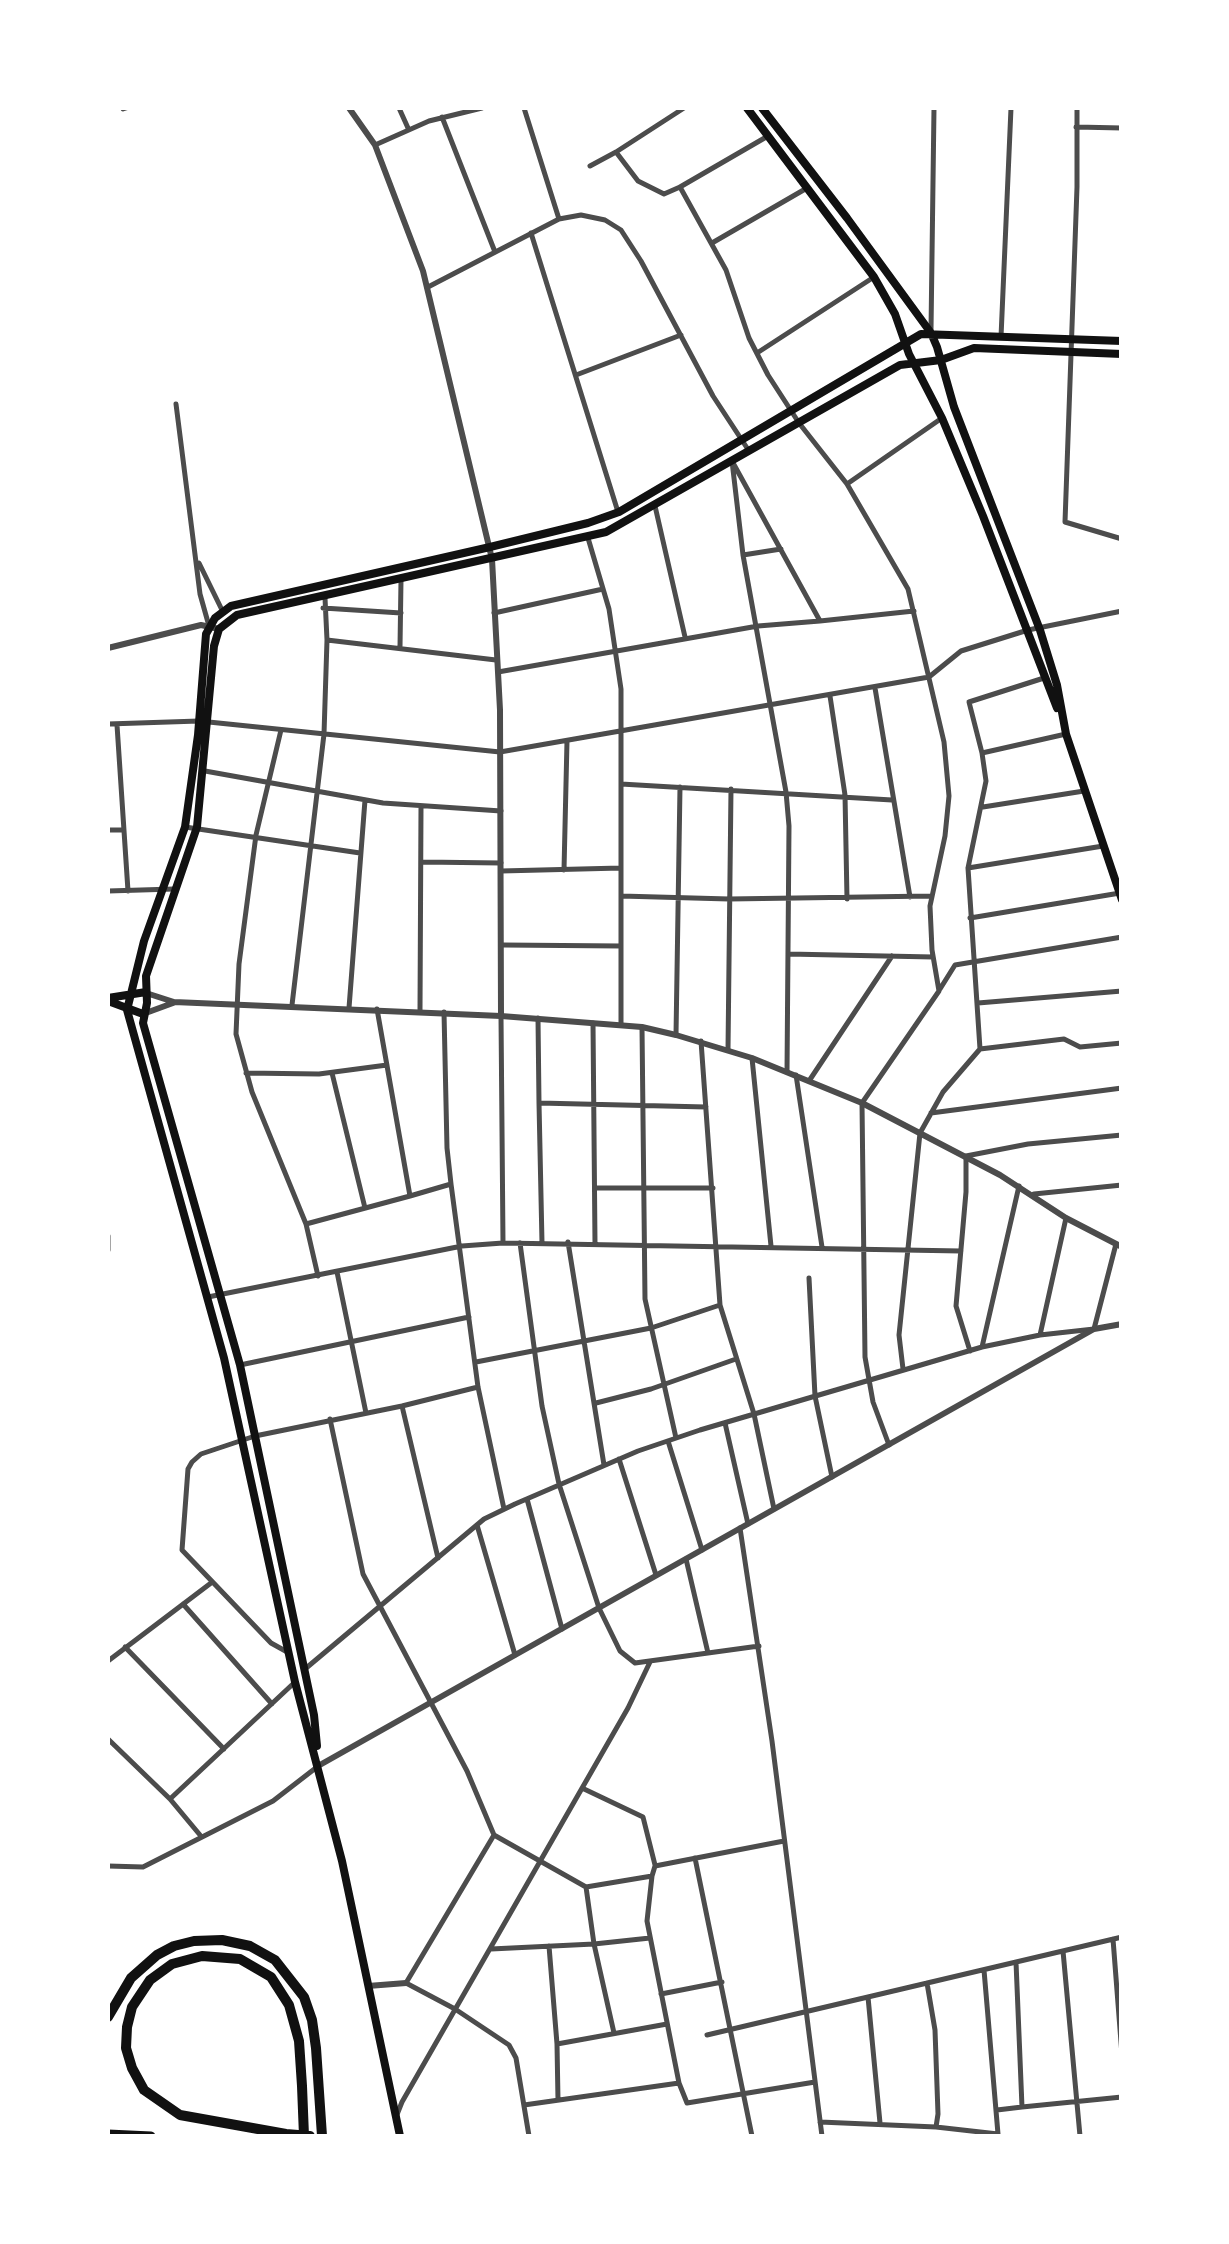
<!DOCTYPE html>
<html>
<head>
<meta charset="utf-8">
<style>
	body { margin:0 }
	#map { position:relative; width:1229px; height:2244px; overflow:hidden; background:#fff; font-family:Literata,serif }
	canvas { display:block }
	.frame { position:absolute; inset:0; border:110px solid #fff; pointer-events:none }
</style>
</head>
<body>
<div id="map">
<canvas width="1229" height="2244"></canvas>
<div class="frame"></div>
</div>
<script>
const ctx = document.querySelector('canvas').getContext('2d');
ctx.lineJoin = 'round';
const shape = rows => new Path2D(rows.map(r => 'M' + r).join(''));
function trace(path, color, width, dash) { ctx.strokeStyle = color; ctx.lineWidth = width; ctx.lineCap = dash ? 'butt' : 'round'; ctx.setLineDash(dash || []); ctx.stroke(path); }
trace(shape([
	[399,108,408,128],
	[524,108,559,219],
	[1077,108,1077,187,1065,522,1122,539],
	[123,109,126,108],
	[442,117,495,252],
	[1076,127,1122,128],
	[768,136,680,187,726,270,749,338,768,375,799,423,847,484,908,589,944,742,949,796,945,836,930,906,932,950,939,991,862,1103,865,1357,873,1402,889,1445],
	[375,145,429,121,482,108],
	[616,152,684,108],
	[590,166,616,152,638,181,664,194,680,187],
	[531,233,618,512],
	[712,243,807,188],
	[428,287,559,219,581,215,605,220,621,230,641,261,713,396,749,451],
	[931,330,934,108],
	[1001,337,1011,108],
	[757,353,874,277],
	[576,375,681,335],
	[176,404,200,594,209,626],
	[847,484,942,418],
	[655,506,685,637],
	[588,538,609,609,621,689,621,1025],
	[781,549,743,555,786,792,789,826,787,1072],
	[743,555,732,461,820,621,914,611],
	[199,563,222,610],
	[325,598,327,640],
	[323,608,401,613],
	[494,613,603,589],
	[400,647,401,580],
	[498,672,758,626,820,621],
	[875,688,910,897],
	[830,696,845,795,847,899],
	[108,724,199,721,500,752,929,677,961,651,1028,630,1122,611],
	[117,725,128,891],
	[281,730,256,835,239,964,236,1034,252,1092,306,1224,318,1276],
	[982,753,969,702,1044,678],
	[205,771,383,803,501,811],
	[621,784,892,800],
	[983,807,1084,791],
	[185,827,360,853],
	[108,830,123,830],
	[422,862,501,863],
	[968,868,1103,846],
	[564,870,567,741],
	[501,871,621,868],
	[108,891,174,889],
	[621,896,729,899,931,896],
	[970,918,1120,893],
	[503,945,621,946],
	[788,954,933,957],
	[940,989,955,965,1122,937],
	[978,1003,1122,991],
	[292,1005,324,734,327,640,496,660],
	[349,1008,365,800],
	[377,1009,410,1196,451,1184],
	[420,1011,421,807],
	[444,1012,447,1148,451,1184,478,1387,504,1509],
	[501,1016,503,1243],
	[538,1018,539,1103],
	[593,1023,595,1243],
	[642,1027,645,1299,676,1438],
	[676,1035,680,787],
	[701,1041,720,1305],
	[980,1049,1064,1039,1080,1047,1122,1043],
	[728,1050,731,789],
	[752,1058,771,1246],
	[246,1073,319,1074,387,1065],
	[332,1073,365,1208],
	[796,1075,822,1247],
	[809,1081,892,956],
	[931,1113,1122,1088],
	[596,1188,713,1188],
	[1034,1194,1122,1185],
	[1066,1218,1040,1335,1094,1329,1116,1244],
	[306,1224,410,1196],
	[108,1236,108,1250],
	[568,1242,604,1465],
	[520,1243,542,1406,559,1484,599,1608,620,1651,635,1663,759,1646],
	[542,1243,539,1103,706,1107],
	[337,1272,366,1413],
	[809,1278,815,1396,832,1477],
	[208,1297,462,1246,503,1243,961,1251],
	[982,1347,1040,1335],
	[970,1351,956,1306,966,1192,966,1156,1028,1144,1122,1135],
	[476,1362,651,1328,720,1305,754,1414,774,1509],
	[240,1365,469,1317],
	[903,1369,899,1335,920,1133,943,1092,980,1049,968,868,986,781,982,753,1066,734],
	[596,1403,651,1389,736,1359],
	[402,1406,438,1558],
	[330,1419,363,1574,467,1771,494,1835,586,1887,652,1876,655,1866,784,1841],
	[725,1423,748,1524],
	[668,1441,702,1550],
	[619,1459,656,1575],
	[527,1499,562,1629],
	[477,1525,515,1655],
	[740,1528,772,1741,822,2136],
	[686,1559,708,1653],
	[183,1604,272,1704],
	[125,1647,224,1749],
	[289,1653,271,1643,182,1550,188,1469,192,1462,201,1454,255,1436,402,1406,478,1387],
	[108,1661,211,1583],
	[305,1669,484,1519,515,1504,638,1451,700,1430,982,1347,1019,1186],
	[108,1739,170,1799,295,1682],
	[582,1788,643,1817,655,1865],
	[170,1799,200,1835],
	[494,1835,406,1983,455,2009,509,2045,516,2058,529,2136],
	[695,1858,752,2136],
	[108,1866,143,1867,273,1801,317,1767],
	[652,1876,647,1921,679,2083,687,2103,815,2082],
	[586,1887,594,1944,650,1938],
	[1113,1939,1122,2055],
	[549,1946,557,2044,558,2100],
	[491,1949,594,1944,614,2033],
	[1063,1951,1080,2136],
	[984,1970,998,2134],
	[661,1994,722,1982],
	[868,1997,880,2123],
	[707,2035,1122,1937],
	[557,2044,667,2024],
	[524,2105,679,2083],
	[1022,2107,1122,2097],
	[997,2110,1022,2107,1016,1962],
	[396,2117,402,2102,628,1708,650,1662],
	[820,2122,936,2127,938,2114,935,2030,927,1983],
	[936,2127,998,2134]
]), '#4c4c4c', 5);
trace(shape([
	[349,108,375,145,423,271,492,559,500,710,501,1016],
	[108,648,201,625,219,629],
	[146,993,174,1002,501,1016,642,1027,676,1035,752,1058,862,1103,1000,1175,1066,1218,1122,1247],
	[143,1014,173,1003],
	[318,1766,1094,1329,1122,1324],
	[368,1986,406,1983]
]), '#4c4c4c', 6);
trace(shape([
	[747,108,874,277,895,314,909,354,942,418,983,516,1057,708],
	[762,108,847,218,931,333,937,347,954,407,1040,630,1057,685,1066,734,1122,900],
	[108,998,146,992],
	[108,1001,143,1014],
	[317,1746,314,1715,240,1365,143,1023,147,1003,146,976,197,827,214,646,219,629,237,615,606,532,900,365,941,360,974,348,1122,354],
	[400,2136,342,1861,295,1682,224,1358,127,1010,144,941,185,827,198,735,206,634,215,618,231,606,490,547,588,523,619,512,921,334,1122,341]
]), '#111', 8);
trace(shape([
	[108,2134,151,2136]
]), '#111', 9);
trace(shape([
	[108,2017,131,1978,157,1955,174,1946,194,1941,222,1940,250,1946,275,1960,304,1997,312,2020,316,2048,322,2136],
	[304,2136,302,2086,299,2041,289,2005,271,1977,240,1959,202,1956,172,1964,150,1980,132,2007,127,2027,126,2048,132,2068,144,2090,180,2115,286,2134,310,2136]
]), '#111', 10);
</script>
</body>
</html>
